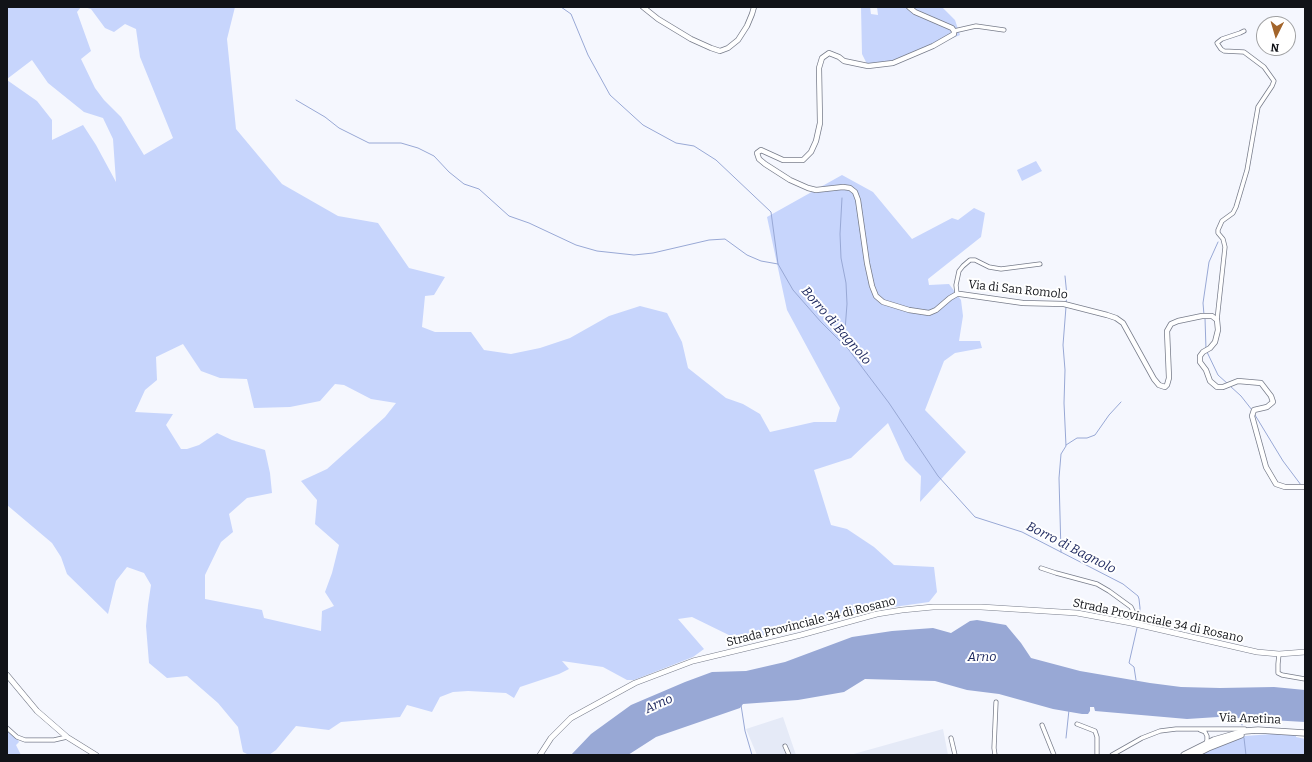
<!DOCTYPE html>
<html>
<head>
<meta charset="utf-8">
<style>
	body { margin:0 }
	#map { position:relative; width:1312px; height:762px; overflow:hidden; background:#f5f7fe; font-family:Bitter,serif }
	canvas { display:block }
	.frame { position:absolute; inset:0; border:8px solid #111318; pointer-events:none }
	.north { position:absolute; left:1256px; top:16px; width:40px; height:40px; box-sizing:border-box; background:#fff; border:1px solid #a0a1a3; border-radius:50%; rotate:185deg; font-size:11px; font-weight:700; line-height:16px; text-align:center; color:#111318 }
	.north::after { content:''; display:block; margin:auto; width:14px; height:18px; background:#a3652b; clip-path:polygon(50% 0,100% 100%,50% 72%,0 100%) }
</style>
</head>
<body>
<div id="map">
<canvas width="1312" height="762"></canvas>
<div class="frame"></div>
<div class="north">N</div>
</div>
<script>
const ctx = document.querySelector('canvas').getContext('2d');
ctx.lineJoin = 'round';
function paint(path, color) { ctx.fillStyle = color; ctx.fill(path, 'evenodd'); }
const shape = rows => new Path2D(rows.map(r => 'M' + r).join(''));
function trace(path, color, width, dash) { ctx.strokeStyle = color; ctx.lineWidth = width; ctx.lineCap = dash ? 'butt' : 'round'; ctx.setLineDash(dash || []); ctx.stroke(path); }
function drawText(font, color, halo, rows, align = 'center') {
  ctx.font = font + ' Bitter,serif'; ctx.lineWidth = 4; ctx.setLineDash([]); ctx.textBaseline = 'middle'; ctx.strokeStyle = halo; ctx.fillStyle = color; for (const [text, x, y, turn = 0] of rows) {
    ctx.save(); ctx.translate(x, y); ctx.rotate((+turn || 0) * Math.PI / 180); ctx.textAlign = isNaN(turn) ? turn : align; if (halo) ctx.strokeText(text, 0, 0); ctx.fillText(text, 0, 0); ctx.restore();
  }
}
paint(shape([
	[783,717,796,755,757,755,746,729],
	[943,729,948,755,850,755]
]), '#e5eaf7');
paint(shape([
	[7,7,81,7,77,12,91,51,81,59,95,88,104,100,121,117,144,155,173,138,140,57,136,29,125,24,114,32,105,28,91,9,84,7,235,7,227,39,236,129,282,184,338,216,378,223,409,268,445,277,434,295,425,296,422,327,435,332,471,332,484,350,511,354,540,348,570,338,609,316,640,306,667,313,682,342,688,368,726,398,743,404,760,414,770,432,814,422,836,422,840,408,787,310,767,217,842,175,873,192,912,239,952,218,958,220,974,208,985,213,981,237,928,279,929,285,949,284,961,300,963,316,959,341,980,341,982,348,955,353,944,361,925,410,966,452,920,502,921,476,905,460,888,423,851,458,814,470,831,525,847,529,874,547,894,565,934,567,937,592,929,602,880,609,806,626,773,636,737,639,692,617,678,619,704,649,693,657,634,680,627,680,603,667,562,661,569,669,559,674,520,687,514,698,506,693,468,691,453,692,440,697,432,712,407,705,400,717,341,722,329,730,296,726,276,750,269,755,249,755,243,752,238,727,218,703,187,676,167,678,149,663,146,626,148,605,151,585,144,573,127,567,116,581,108,614,67,574,61,557,52,543,7,505,7,80,37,101,52,120,52,140,83,125,96,145,116,182,113,139,103,118,84,112,48,83,32,60,7,79],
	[183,344,201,371,220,378,247,379,254,408,290,407,320,401,335,384,344,385,371,399,396,403,385,417,327,469,301,481,317,500,315,524,339,545,332,573,325,592,334,606,322,611,321,631,264,618,262,610,205,599,205,575,221,542,233,532,229,514,247,498,272,493,270,473,265,450,232,440,217,433,199,445,187,449,181,449,166,425,173,414,135,412,145,390,157,380,156,357],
	[861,7,870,7,871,14,878,15,877,7,942,7,955,20,960,35,893,63,868,66,862,54],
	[1036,161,1042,171,1022,181,1017,170],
	[7,728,17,737,19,742,16,745,21,755,7,755],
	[1272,734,1296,734,1296,737,1305,739,1305,755,1198,755,1228,741,1245,736]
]), '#c7d5fc');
paint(shape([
	[977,620,1006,625,1021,643,1031,658,1080,671,1150,683,1181,687,1220,688,1274,687,1305,690,1305,722,1218,717,1187,719,1095,711,1094,707,1090,707,1090,711,1088,714,1082,714,1053,709,999,694,967,690,935,681,865,679,844,692,798,700,743,704,740,708,656,737,628,755,571,755,591,734,631,705,685,682,712,672,746,671,785,662,852,637,892,631,933,628,951,633,970,621]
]), '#98a8d5');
trace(shape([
	[561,7,571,14,588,55,610,95,643,125,676,143,694,146,716,160,771,212,778,264,793,290,821,322,849,350,889,403,938,476,975,517,1022,532,1123,584,1138,596,1139,599,1140,608,1139,621],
	[296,100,325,117,339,128,369,143,401,143,418,148,434,156,449,172,464,184,479,189,509,216,529,223,576,245,597,251,634,255,653,253,709,240,725,239,747,255,761,261,778,264],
	[842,198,840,234,841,258,846,283,847,304,845,330,848,348],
	[1065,276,1067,296,1066,303],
	[1204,315,1203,303,1209,262,1218,242],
	[1205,318,1206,349],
	[1207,352,1218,375,1228,384],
	[1230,386,1241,396,1252,410],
	[1255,415,1283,461,1301,485],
	[1066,445,1077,438,1087,438,1095,435,1109,415,1121,402],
	[1061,552,1059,478,1061,454,1066,446,1064,403,1065,370,1063,345,1066,307],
	[1136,680,1134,667,1129,663,1137,628],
	[741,705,745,731,752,755],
	[1241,717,1242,725],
	[1066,738,1069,710],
	[1244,738,1246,755]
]), '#98a8d5', 1);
const minor = shape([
	[954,31,976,26,1004,30],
	[957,294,956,285,959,271,963,266,970,260,975,260,989,267,1001,269,1040,264],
	[1217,320,1225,247,1223,239,1218,233,1218,230,1222,221,1233,213,1236,207,1247,170,1258,107,1272,86,1274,81,1264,67,1244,52,1224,51,1221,49,1217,43,1222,39,1240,33,1244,31],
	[1041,568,1056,573,1097,584,1109,591,1131,607,1133,611,1131,623],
	[1279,654,1278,664,1278,673,1282,675,1305,679],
	[1077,724,1095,731,1097,737,1097,755],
	[1042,725,1054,755],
	[7,728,17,737,25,740,54,740,67,737],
	[1200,730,1205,732,1207,736,1207,740,1206,744],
	[951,738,955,755],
	[785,746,789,755],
	[995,755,994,748,996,702],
	[1112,755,1142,738,1160,731,1176,729,1245,729]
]);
const tertiary = shape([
	[643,7,658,19,691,39,711,48,720,51,728,48,738,40,747,26,752,14,754,7],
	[909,7,915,12,952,28,954,31,954,34,933,46,893,63,868,66,844,61,839,57,829,53,822,58,819,68,820,123,816,141,811,152,803,160,783,160,761,150,757,153,759,159,765,164,790,180,808,188,816,190,843,187,850,188,855,192,858,200,867,263,872,286,876,296,883,302,909,310,929,313,936,310,950,298,957,294,960,294,1023,303,1064,304,1107,315,1116,318,1123,323,1154,379,1159,385,1165,387,1167,385,1169,378,1167,331,1171,324,1178,321,1202,316,1212,316,1217,320,1218,330,1215,342,1210,348,1203,352,1200,356,1200,362,1206,370,1210,381,1217,387,1223,387,1238,381,1261,383,1271,396,1273,402,1267,407,1254,410,1252,416,1266,467,1276,484,1285,487,1305,487]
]);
const secondary = shape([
	[7,675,37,711,67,737,96,755],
	[540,755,551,738,571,718,635,683,693,661,801,635,877,614,902,610,933,607,981,607,1077,613,1131,623,1257,652,1279,654,1305,652]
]);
const primary = shape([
	[1184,755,1214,740,1245,731,1258,730,1305,733],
	[1194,755,1208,748,1241,735]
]);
trace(minor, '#787d8b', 5);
trace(tertiary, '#787d8b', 6);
trace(secondary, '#787d8b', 6);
trace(primary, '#787d8b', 7);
trace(minor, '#fff', 3.5);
trace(tertiary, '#fff', 4.5);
trace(secondary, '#fff', 5);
trace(primary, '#fff', 5.5);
drawText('12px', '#111318', '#fff', [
	["Via di San Romolo",1018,290,6],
	["Strada Provinciale 34 di Rosano",1158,621,12],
	["Strada Provinciale 34 di Rosano",811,622,-14],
	["Via Aretina",1250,719,2]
]);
drawText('italic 13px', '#1a255c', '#fff', [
	["Borro di Bagnolo",836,326,49],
	["Borro di Bagnolo",1071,548,27],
	["Arno",982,657],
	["Arno",659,704,-24]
]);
</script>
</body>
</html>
